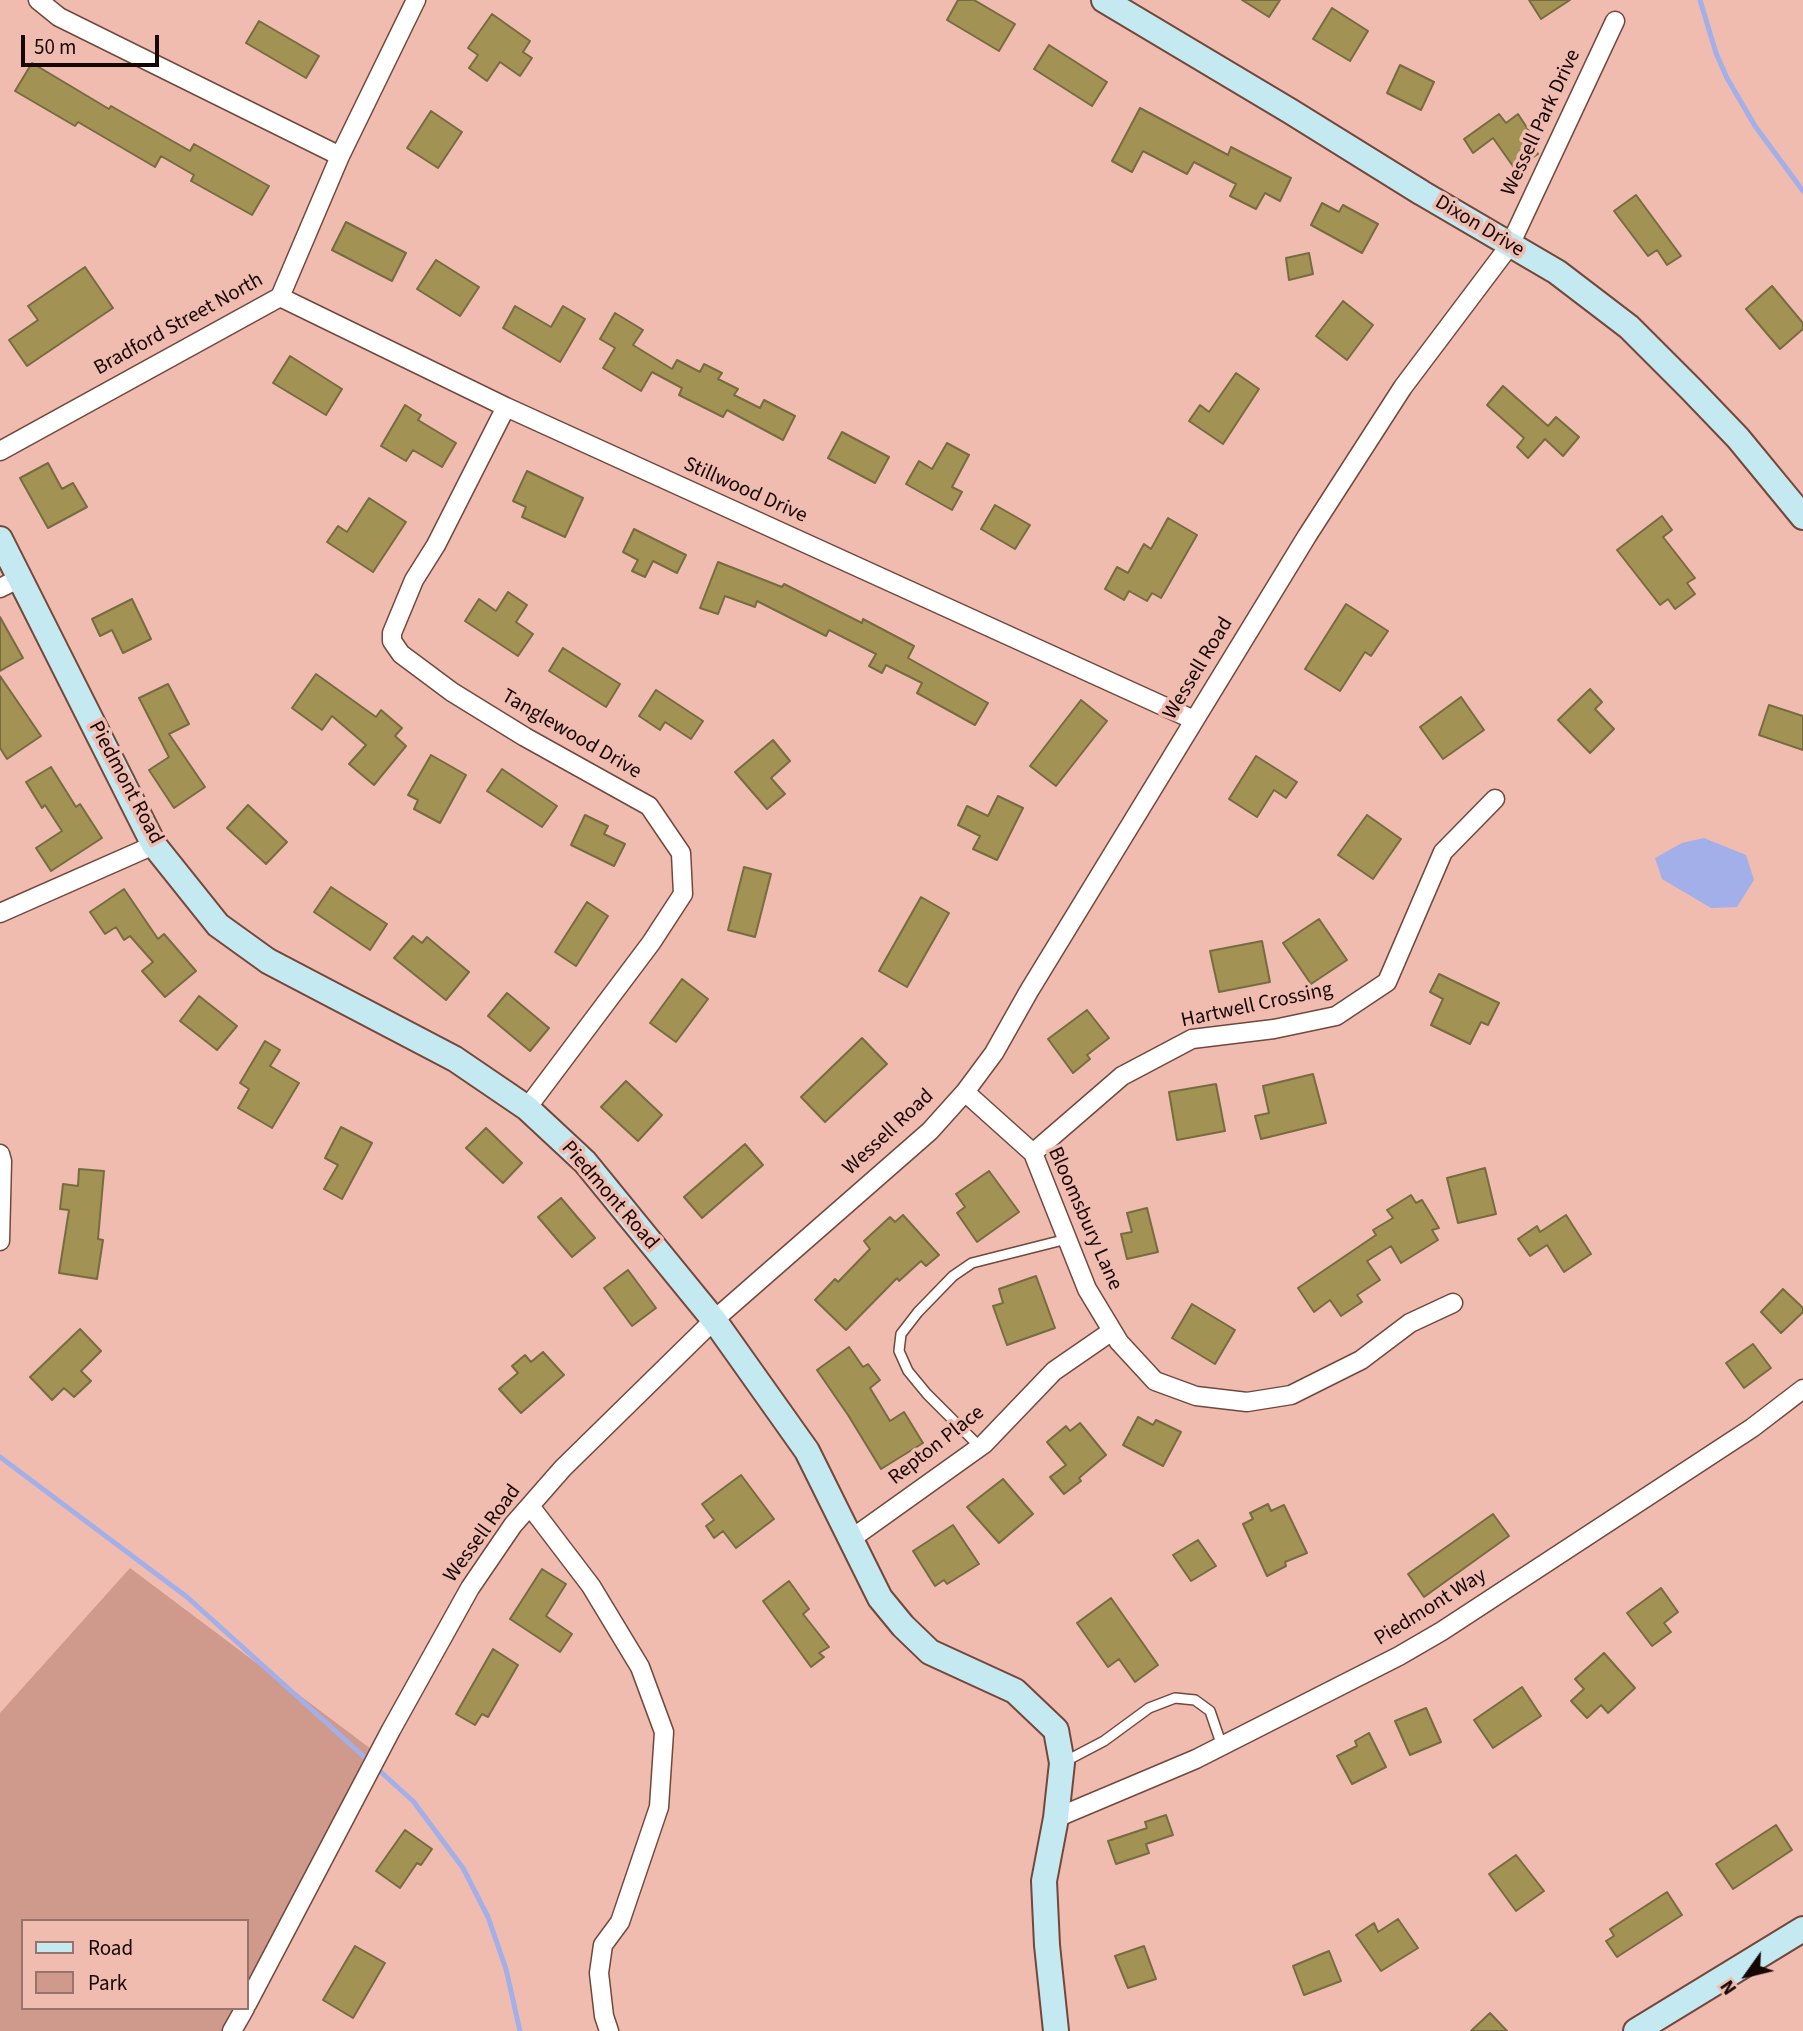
<!DOCTYPE html>
<html>
<head>
<meta charset="utf-8">
<style>
	body { margin:0 }
	#map { position:relative; width:1803px; height:2031px; overflow:hidden; background:#efbcaf; font-family:"Source Sans 3",sans-serif }
	canvas { display:block }
	.legend { position:absolute; left:21px; top:1919px; width:228px; height:91px; box-sizing:border-box; background:#efbcaf; border:2px solid #98736b; margin:0; padding:9px 12px; list-style:none; font-size:21px; color:#160604 }
	.legend li { display:flex; align-items:center; gap:14px; height:35px }
	.legend b { width:35px; border:2px solid #98736b }
	.north { position:absolute; left:1712px; top:1940px; width:70px; height:70px; -webkit-text-stroke:5px #efbcaf; paint-order:stroke; rotate:236deg; font-size:19px; font-weight:700; line-height:28px; text-align:center; color:#160604 }
	.north::after { content:''; display:block; margin:auto; width:24px; height:32px; background:#160604; clip-path:polygon(50% 0,100% 100%,50% 72%,0 100%) }
	.scale { position:absolute; left:21px; top:35px; width:138px; height:32px; box-sizing:border-box; border:4px solid #160604; border-top:0; padding-left:9px; font-size:21px; line-height:24px; white-space:nowrap; color:#160604; -webkit-text-stroke:5px #efbcaf; paint-order:stroke }
</style>
</head>
<body>
<div id="map">
<canvas width="1803" height="2031"></canvas>
<ul class="legend">
<li><b style="height:9px;background:#c4e9f1"></b>Road</li>
<li><b style="height:19px;background:#cf998b"></b>Park</li>
</ul>
<div class="north">N</div>
<div class="scale">50 m</div>
</div>
<script>
const ctx = document.querySelector('canvas').getContext('2d');
ctx.lineJoin = 'round';
function paint(path, color) { ctx.fillStyle = color; ctx.fill(path, 'evenodd'); }
const shape = rows => new Path2D(rows.map(r => 'M' + r).join(''));
function trace(path, color, width, dash) { ctx.strokeStyle = color; ctx.lineWidth = width; ctx.lineCap = dash ? 'butt' : 'round'; ctx.setLineDash(dash || []); ctx.stroke(path); }
function drawText(font, color, halo, rows, align = 'center') {
  ctx.font = font + ' "Source Sans 3",sans-serif'; ctx.lineWidth = 7; ctx.setLineDash([]); ctx.textBaseline = 'middle'; ctx.strokeStyle = halo; ctx.fillStyle = color; for (const [text, x, y, turn = 0] of rows) {
    ctx.save(); ctx.translate(x, y); ctx.rotate((+turn || 0) * Math.PI / 180); ctx.textAlign = isNaN(turn) ? turn : align; if (halo) ctx.strokeText(text, 0, 0); ctx.fillText(text, 0, 0); ctx.restore();
  }
}
paint(shape([
	[130,1568,371,1749,247,2001,247,1921,23,1921,23,2008,243,2008,232,2031,0,2031,0,1713]
]), '#cf998b');
paint(shape([
	[1704,838,1746,855,1754,880,1737,907,1711,908,1662,879,1655,858,1682,843]
]), '#a3afe9');
trace(shape([
	[1700,0,1716,53,1727,78,1755,126,1803,191],
	[0,1457,187,1597,413,1801,463,1868,488,1917,506,1969,520,2031]
]), '#a3afe9', 5);
const building = shape([
	[958,0,974,0,1015,24,999,51,947,20,958,0],
	[1242,0,1280,0,1269,17,1242,0],
	[1529,0,1570,0,1541,19,1529,0],
	[1332,8,1368,31,1350,61,1313,39,1332,8],
	[492,14,530,41,523,52,532,58,520,76,500,62,487,81,469,68,478,55,468,48,492,14],
	[259,21,319,56,306,78,246,43,259,21],
	[1049,45,1107,82,1092,106,1034,69,1049,45],
	[32,63,109,109,111,106,190,151,194,144,269,186,252,215,191,181,194,175,161,156,155,167,78,122,75,126,15,91,32,63],
	[1400,65,1434,82,1421,110,1387,93,1400,65],
	[1140,108,1228,155,1231,147,1291,178,1280,201,1265,193,1256,209,1230,196,1236,184,1194,162,1187,174,1143,151,1132,172,1112,161,1140,108],
	[431,111,462,132,438,168,407,148,431,111],
	[1499,114,1506,123,1518,114,1533,137,1529,140,1538,154,1515,169,1493,138,1473,153,1464,139,1499,114],
	[1636,195,1681,256,1667,265,1657,250,1648,256,1614,211,1636,195],
	[1322,203,1339,212,1343,205,1378,224,1362,253,1311,225,1322,203],
	[346,222,406,253,392,281,332,250,346,222],
	[1309,253,1313,274,1289,280,1286,258,1309,253],
	[436,260,479,287,460,316,417,289,436,260],
	[85,267,113,308,27,366,9,340,38,320,28,306,85,267],
	[1772,286,1803,323,1803,329,1780,349,1746,309,1772,286],
	[1343,301,1373,325,1347,360,1316,336,1343,301],
	[515,306,551,327,563,306,585,319,560,362,503,328,515,306],
	[615,313,643,330,633,345,672,369,677,360,700,372,704,364,722,373,718,379,738,389,734,395,760,408,764,400,795,416,783,440,727,410,723,417,679,395,682,388,652,372,641,391,603,368,615,348,600,339,615,313],
	[290,356,342,389,326,415,273,383,290,356],
	[1236,373,1259,389,1223,444,1189,421,1200,405,1209,412,1236,373],
	[1503,386,1548,426,1556,417,1579,437,1563,456,1545,439,1528,458,1517,447,1524,438,1487,405,1503,386],
	[405,405,421,415,418,420,456,443,442,467,413,450,406,461,381,446,405,405],
	[842,432,889,457,875,483,828,458,842,432],
	[947,443,969,455,952,487,962,492,952,510,906,484,919,461,932,469,947,443],
	[48,463,62,489,73,483,87,507,48,528,20,478,48,463],
	[527,471,583,498,565,537,522,517,526,507,513,501,527,471],
	[369,498,406,522,373,572,327,542,338,526,347,532,369,498],
	[995,505,1030,525,1015,549,981,529,995,505],
	[1662,516,1672,530,1663,537,1695,578,1687,583,1695,594,1675,609,1668,599,1660,605,1617,550,1662,516],
	[1168,518,1197,535,1161,598,1152,593,1147,601,1129,591,1124,600,1105,589,1117,567,1128,573,1144,544,1151,549,1168,518],
	[634,529,686,555,677,573,653,561,645,577,632,571,638,560,623,552,634,529],
	[718,562,782,587,784,584,862,623,863,619,914,646,908,658,988,703,975,725,917,693,922,683,886,665,882,673,869,666,876,654,829,630,826,636,757,601,755,607,725,596,718,614,700,608,718,562],
	[508,592,527,605,516,622,533,634,518,656,465,621,479,599,496,611,508,592],
	[132,599,151,639,123,653,112,630,100,636,92,619,132,599],
	[1346,604,1388,631,1371,656,1365,652,1340,691,1305,669,1346,604],
	[0,617,23,658,0,671,0,617],
	[563,648,620,684,606,707,549,671,563,648],
	[316,674,376,717,381,710,402,728,395,736,406,746,374,785,349,764,366,745,332,716,322,730,292,708,316,674],
	[0,676,41,736,7,759,0,748,0,676],
	[168,684,189,724,169,734,205,787,174,808,149,770,169,757,139,698,168,684],
	[1590,689,1602,702,1595,709,1614,729,1590,753,1558,720,1590,689],
	[656,690,703,721,691,739,665,722,660,730,639,716,656,690],
	[1461,697,1484,730,1443,759,1420,727,1461,697],
	[1081,700,1107,721,1056,786,1030,766,1081,700],
	[1769,705,1803,716,1803,750,1759,735,1769,705],
	[773,740,790,761,771,778,785,794,767,809,735,772,773,740],
	[431,755,466,775,440,823,414,809,418,800,408,795,431,755],
	[1256,756,1297,782,1286,798,1274,790,1257,817,1229,799,1256,756],
	[51,767,76,807,80,804,102,838,51,871,36,848,62,831,45,805,42,808,26,782,51,767],
	[502,769,557,806,542,827,487,791,502,769],
	[998,796,1023,808,997,860,973,849,980,836,958,825,967,806,988,816,998,796],
	[248,805,287,842,266,864,227,828,248,805],
	[585,815,608,826,604,834,625,844,614,866,571,845,585,815],
	[1367,815,1401,839,1373,879,1338,855,1367,815],
	[744,867,771,874,755,937,728,930,744,867],
	[331,887,387,924,370,950,314,912,331,887],
	[124,889,158,939,164,934,196,971,165,997,142,971,153,962,130,936,124,940,116,927,105,934,90,912,124,889],
	[921,897,949,913,907,987,879,971,921,897],
	[587,902,608,916,576,966,555,952,587,902],
	[1319,919,1347,960,1311,984,1283,943,1319,919],
	[413,936,422,943,427,937,469,972,446,1000,394,958,413,936],
	[1262,941,1270,982,1219,992,1210,951,1262,941],
	[1439,974,1499,1003,1488,1025,1481,1022,1470,1044,1431,1025,1443,999,1430,992,1439,974],
	[682,979,708,999,676,1042,650,1023,682,979],
	[507,993,549,1028,530,1051,488,1016,507,993],
	[199,996,237,1026,217,1050,180,1021,199,996],
	[1087,1010,1109,1038,1087,1055,1090,1059,1073,1073,1048,1039,1087,1010],
	[862,1038,887,1064,825,1122,801,1097,862,1038],
	[265,1041,280,1050,270,1066,299,1083,272,1128,238,1108,249,1089,240,1083,265,1041],
	[1313,1074,1326,1123,1261,1139,1255,1116,1269,1113,1263,1086,1313,1074],
	[626,1081,662,1115,638,1141,601,1107,626,1081],
	[1216,1084,1225,1131,1177,1140,1169,1092,1216,1084],
	[341,1127,372,1143,342,1199,324,1189,338,1165,325,1158,341,1127],
	[486,1128,522,1163,503,1183,466,1148,486,1128],
	[745,1144,763,1165,702,1218,684,1197,745,1144],
	[1485,1168,1496,1214,1458,1223,1447,1178,1485,1168],
	[79,1169,104,1171,98,1239,103,1240,97,1279,59,1273,69,1210,60,1209,63,1184,78,1186,79,1169],
	[989,1171,1019,1212,977,1242,957,1213,965,1207,956,1194,989,1171],
	[1411,1195,1416,1203,1422,1200,1439,1228,1432,1230,1438,1240,1401,1263,1391,1246,1367,1261,1380,1280,1357,1295,1362,1302,1341,1316,1330,1300,1314,1312,1298,1288,1376,1235,1373,1230,1393,1218,1387,1210,1411,1195],
	[561,1198,595,1238,572,1257,538,1217,561,1198],
	[1147,1208,1158,1252,1127,1259,1121,1234,1132,1232,1127,1213,1147,1208],
	[903,1215,939,1255,926,1266,921,1261,899,1281,897,1278,846,1330,815,1300,835,1279,838,1282,870,1249,864,1241,890,1217,895,1222,903,1215],
	[1566,1215,1591,1254,1564,1272,1547,1245,1530,1256,1518,1239,1537,1226,1540,1232,1566,1215],
	[628,1270,656,1308,632,1326,604,1288,628,1270],
	[1036,1276,1055,1328,1007,1345,993,1306,1003,1303,999,1289,1036,1276],
	[1783,1289,1803,1308,1803,1312,1781,1333,1761,1312,1783,1289],
	[1192,1304,1235,1330,1215,1364,1172,1338,1192,1304],
	[80,1329,101,1351,81,1371,91,1381,74,1397,64,1388,52,1400,30,1377,80,1329],
	[1753,1344,1771,1368,1744,1388,1726,1363,1753,1344],
	[849,1347,863,1367,868,1364,880,1380,870,1388,890,1421,904,1412,923,1443,881,1469,848,1415,817,1370,849,1347],
	[543,1352,564,1375,521,1413,499,1389,518,1373,512,1366,525,1355,531,1362,543,1352],
	[1138,1417,1153,1425,1156,1420,1181,1432,1163,1466,1123,1445,1138,1417],
	[1080,1423,1106,1455,1079,1478,1081,1481,1064,1494,1050,1477,1066,1465,1047,1442,1066,1426,1070,1431,1080,1423],
	[741,1475,774,1519,736,1548,723,1531,714,1538,706,1526,714,1520,702,1504,741,1475],
	[1003,1479,1033,1514,999,1543,967,1507,1003,1479],
	[1268,1504,1271,1511,1284,1505,1307,1553,1285,1562,1286,1566,1267,1576,1243,1524,1253,1519,1250,1513,1268,1504],
	[1493,1514,1509,1536,1424,1597,1408,1574,1493,1514],
	[953,1525,979,1564,947,1584,944,1580,935,1586,913,1551,953,1525],
	[1198,1540,1216,1566,1191,1581,1173,1555,1198,1540],
	[542,1569,566,1584,546,1616,572,1634,560,1652,510,1619,542,1569],
	[789,1581,809,1609,803,1614,829,1647,819,1653,824,1657,811,1667,763,1601,789,1581],
	[1661,1588,1678,1612,1664,1623,1671,1632,1652,1646,1627,1613,1661,1588],
	[1111,1598,1158,1665,1135,1682,1119,1659,1108,1667,1077,1623,1111,1598],
	[493,1649,518,1665,488,1717,482,1714,475,1725,456,1714,493,1649],
	[1604,1653,1635,1688,1608,1713,1601,1705,1587,1718,1571,1701,1584,1689,1575,1679,1604,1653],
	[1522,1687,1541,1716,1493,1748,1474,1720,1522,1687],
	[1426,1708,1441,1742,1410,1755,1395,1721,1426,1708],
	[1369,1733,1386,1767,1352,1784,1337,1756,1357,1746,1355,1741,1369,1733],
	[1166,1815,1173,1835,1146,1844,1149,1853,1116,1864,1108,1841,1147,1828,1145,1822,1166,1815],
	[1776,1825,1792,1850,1733,1889,1716,1864,1776,1825],
	[405,1830,432,1849,421,1865,417,1863,400,1888,376,1871,405,1830],
	[1516,1855,1544,1891,1516,1911,1489,1874,1516,1855],
	[1667,1892,1682,1915,1617,1957,1606,1941,1614,1936,1610,1929,1667,1892],
	[1398,1919,1418,1948,1381,1971,1356,1935,1374,1923,1378,1932,1398,1919],
	[355,1946,385,1963,353,2018,323,2000,355,1946],
	[1144,1946,1156,1979,1128,1988,1115,1956,1144,1946],
	[1329,1951,1341,1981,1304,1995,1293,1966,1329,1951],
	[1490,2013,1507,2031,1471,2031,1490,2013]
]);
paint(building, '#a29253');
trace(building, '#776c41', 2);
const lane = shape([
	[980,1447,927,1394,908,1371,899,1351,901,1334,918,1312,953,1276,972,1263,1067,1239],
	[1064,1762,1104,1741,1149,1708,1175,1698,1195,1700,1210,1711,1222,1746]
]);
const street = shape([
	[38,0,59,17,340,156],
	[280,297,506,407,1194,720],
	[506,407,436,545,414,580,392,633,392,641,401,654,452,692,525,737,649,806,681,853,683,894,651,943,527,1108],
	[0,451,280,297,340,156,416,0],
	[0,588,20,578],
	[0,913,154,845],
	[965,1092,1033,1153,1087,1289,1119,1342,1155,1381,1196,1396,1247,1402,1291,1395,1361,1360,1410,1323,1453,1303],
	[1033,1153,1122,1076,1192,1039,1274,1029,1336,1016,1387,982,1443,852,1495,799],
	[0,1154,2,1161,0,1241],
	[530,1506,591,1586,640,1667,664,1732,659,1807,620,1922,603,1945,599,1973,604,2016,609,2031],
	[851,1539,984,1444,1054,1371,1112,1331],
	[1056,1818,1196,1759,1399,1656,1442,1631,1752,1428,1803,1389],
	[247,2004,391,1730,470,1588,513,1525,563,1468,714,1320,930,1131,965,1092,994,1053,1029,991,1307,536,1403,387,1510,245,1615,21],
	[232,2031,245,2008]
]);
const secondary = shape([
	[1104,0,1290,111,1422,193,1557,272,1629,327,1691,389,1738,438,1803,517],
	[0,539,154,845,218,925,268,961,455,1059,527,1108,585,1162,714,1320,807,1451,880,1598,903,1626,930,1652,1015,1691,1056,1730,1062,1763,1056,1818,1044,1881,1047,1945,1056,2031],
	[1636,2031,1803,1929]
]);
trace(lane, '#72483c', 12);
trace(street, '#72483c', 21);
trace(secondary, '#72483c', 28);
trace(lane, '#fff', 9);
trace(street, '#fff', 18);
trace(secondary, '#c4e9f1', 24);
drawText('21px', '#160604', '#efbcaf', [
	["Wessell Park Drive",1542,123,-65],
	["Dixon Drive",1479,227,31],
	["Bradford Street North",179,325,-29],
	["Stillwood Drive",745,491,24],
	["Wessell Road",1199,669,-59],
	["Tanglewood Drive",571,735,30],
	["Piedmont Road",125,783,62],
	["Hartwell Crossing",1257,1006,-12],
	["Wessell Road",889,1133,-43],
	["Piedmont Road",609,1196,49],
	["Bloomsbury Lane",1084,1219,66],
	["Repton Place",937,1446,-38],
	["Wessell Road",483,1534,-54],
	["Piedmont Way",1431,1608,-32]
]);
</script>
</body>
</html>
